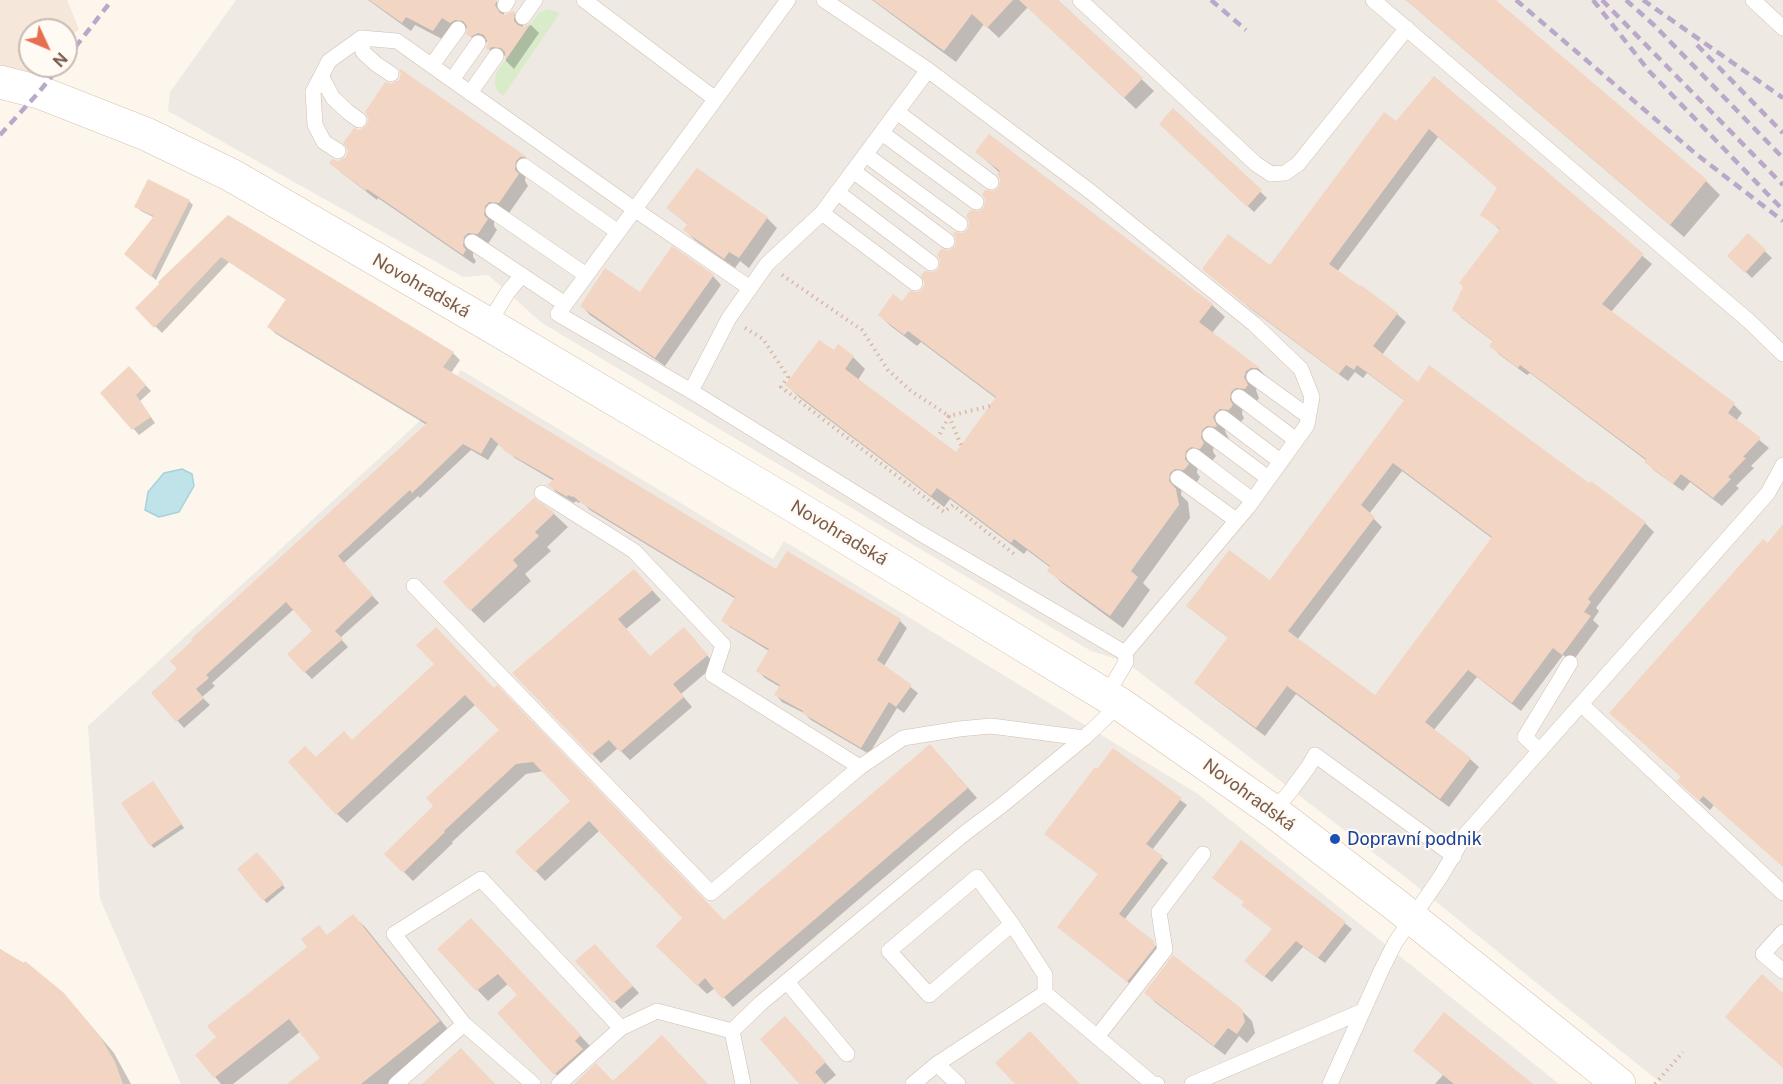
<!DOCTYPE html>
<html>
<head>
<meta charset="utf-8">
<style>
	body { margin:0 }
	#map { position:relative; width:1783px; height:1084px; overflow:hidden; background:#fdf6ec; font-family:"Public Sans",sans-serif }
	canvas { display:block }
	.north { position:absolute; left:18px; top:18px; width:60px; height:60px; box-sizing:border-box; background:#fffaf3; border:2px solid #cabbb1; border-radius:50%; rotate:134deg; font-size:16px; font-weight:700; line-height:24px; text-align:center; color:#7a5c4d }
	.north::after { content:''; display:block; margin:auto; width:21px; height:27px; background:#e76f51; clip-path:polygon(50% 0,100% 100%,50% 72%,0 100%) }
</style>
</head>
<body>
<div id="map">
<canvas width="1783" height="1084"></canvas>
<div class="north">N</div>
</div>
<script>
const ctx = document.querySelector('canvas').getContext('2d');
ctx.lineJoin = 'round';
function paint(path, color) { ctx.fillStyle = color; ctx.fill(path, 'evenodd'); }
const shape = rows => new Path2D(rows.map(r => 'M' + r).join(''));
function trace(path, color, width, dash) { ctx.strokeStyle = color; ctx.lineWidth = width; ctx.lineCap = dash ? 'butt' : 'round'; ctx.setLineDash(dash || []); ctx.stroke(path); }
function drawText(font, color, halo, rows, align = 'center') {
  ctx.font = font + ' "Public Sans",sans-serif'; ctx.lineWidth = 4.5; ctx.setLineDash([]); ctx.textBaseline = 'middle'; ctx.strokeStyle = halo; ctx.fillStyle = color; for (const [text, x, y, turn = 0] of rows) {
    ctx.save(); ctx.translate(x, y); ctx.rotate((+turn || 0) * Math.PI / 180); ctx.textAlign = isNaN(turn) ? turn : align; if (halo) ctx.strokeText(text, 0, 0); ctx.fillText(text, 0, 0); ctx.restore();
  }
}
paint(shape([
	[0,0,67,0,79,29,66,41,66,30,30,30,30,66,38,66,0,101]
]), '#f5e8da');
paint(shape([
	[236,0,1783,0,1783,1084,1662,1084,1409,880,1126,662,1091,651,542,323,488,275,463,277,168,111,170,92],
	[461,370,773,559,784,541,1198,794,1559,1084,181,1084,100,899,88,726,435,407]
]), '#efe9e4');
paint(shape([
	[547,9,560,13,503,96,497,91,495,83,496,73,539,13]
]), '#d8ecc9');
const water = shape([
	[182,469,192,474,194,486,179,512,159,517,145,510,148,492,164,473,182,469]
]);
paint(water, '#bfe3e8');
trace(water, '#a5d3da', 1.5);
paint(shape([
	[368,0,495,0,505,10,503,18,513,12,523,22,523,28,531,25,539,33,514,69,506,61,506,56,502,55,498,58,488,48,490,41,480,45,468,34,468,29,464,28,442,39,415,25,411,31],
	[872,0,1058,0,1154,91,1136,109,1028,7,999,38,984,24,956,62],
	[1406,0,1494,0,1706,181,1720,195,1684,237],
	[402,72,526,158,535,167,526,171,525,181,528,186,509,213,500,212,494,216,494,226,497,230,488,244,479,243,473,248,473,257,476,261,474,264,378,198,377,200,342,173,331,163,338,162,347,158,359,131,368,127,391,85,400,81],
	[1434,78,1652,264,1611,312,1734,405,1742,413,1736,421,1769,448,1751,466,1754,468,1736,486,1739,488,1722,506,1690,482,1683,491,1655,471,1646,462,1647,461,1530,373,1527,375,1500,355,1491,346,1494,342,1462,318,1454,309,1501,231,1482,214,1499,188,1438,137,1337,272,1397,314,1406,322,1382,355,1419,385,1590,485,1645,523,1654,532,1596,608,1599,611,1593,620,1599,626,1572,662,1563,655,1521,711,1477,677,1433,731,1470,759,1479,767,1449,807,1296,694,1265,736,1205,691,1196,683,1229,638,1197,614,1188,606,1270,582,1405,401,1367,373,1363,378,1355,372,1348,381,1252,310,1204,269,1271,267],
	[1402,471,1493,539,1375,697,1297,640,1382,527,1369,514],
	[1174,110,1267,198,1254,212,1161,124],
	[977,152,1212,305,1225,317,1212,333,1259,369,1270,380,1258,383,1256,390,1259,398,1257,401,1249,399,1243,404,1242,414,1244,418,1241,422,1233,420,1227,425,1225,431,1229,439,1219,438,1214,442,1213,452,1216,456,1213,460,1204,458,1198,463,1197,473,1200,477,1197,482,1187,481,1182,485,1181,495,1188,502,1190,518,1143,583,1150,590,1123,628,1062,583,1049,570,1051,568,1027,550,1024,554,950,499,944,507,799,397,787,385,834,352,853,357,865,369,858,380,956,454,997,399,921,342,917,346,892,327,879,315,919,294,935,274,940,269,951,252,964,235,970,230,995,193,1001,188,1000,173],
	[189,201,193,205,156,280,130,258,155,218,141,211,136,206],
	[668,208,767,218,777,228,749,268,740,261,735,268,695,240,685,230,688,225],
	[228,217,453,353,460,360,451,373,776,571,788,553,900,621,907,628,884,666,918,693,904,713,897,708,869,754,811,720,804,713,782,702,776,695,780,687,765,678,758,671,769,651,730,627,723,620,736,599,590,510,581,501,579,503,576,501,574,503,556,492,550,485,554,481,515,458,499,443,488,460,471,450,420,498,418,496,343,564,379,603,340,638,348,647,312,679,305,672,314,631,294,609,212,683,215,686,202,697,210,705,184,728,153,693,427,425,276,334,269,327,287,300,229,262,162,333,137,308],
	[1748,235,1772,258,1752,278,1729,256],
	[713,276,721,285,665,366,590,315,582,306,641,294],
	[129,368,151,391,140,401,155,423,139,435,102,393],
	[534,500,554,514,568,527,547,547,551,551,525,574,531,581,484,623,471,610],
	[1783,526,1783,866,1714,805,1710,810,1689,791,1682,777,1767,544],
	[643,580,661,600,626,629,650,658,693,638,715,665,681,694,692,707,630,760,618,748,601,763,514,673],
	[436,664,494,689,724,922,939,755,977,798,733,1007,715,988,707,994,658,946,684,918,600,830,545,881,518,852,572,801,544,771,526,774,452,842,453,843,413,881,386,854,435,806,501,730,476,704,347,823,337,814,316,759,352,742],
	[1113,750,1187,805,1152,850,1168,863,1124,920,1159,949,1134,987,1059,927,1099,875,1098,771],
	[156,786,184,828,154,848,151,845],
	[1241,842,1352,929,1325,963,1303,947,1272,982,1252,967,1274,930,1245,903],
	[260,857,285,888,267,903,264,900],
	[353,916,365,927,451,1033,387,1084,290,1084,322,1058,301,1031,233,1084,221,1084,197,1055,328,936],
	[481,930,590,1046,565,1084,499,1013,519,995,509,983,488,1001,439,950],
	[0,949,32,969,77,1009,114,1053,131,1084,0,1084],
	[601,952,639,993,621,1009,577,961],
	[1146,993,1241,1010,1252,1021,1255,1033,1247,1043,1239,1036,1225,1055,1156,1003],
	[797,1030,836,1075,825,1084,801,1084],
	[1415,1051,1531,1084,1435,1084,1443,1075]
]), '#0003');
paint(shape([
	[369,0,497,0,495,5,500,13,505,15,513,11,515,12,514,21,518,25,523,27,531,23,505,61,505,52,501,48,492,47,488,50,486,48,488,43,484,35,478,33,470,37,466,34,467,26,463,21,455,20,450,23,442,18,433,31,406,17,402,23],
	[873,0,1013,0,987,28,972,14,944,51],
	[1019,0,1058,0,1143,78,1124,98],
	[1406,0,1496,0,1707,180,1670,225],
	[399,68,527,157,520,157,516,161,515,170,519,174,499,203,489,202,485,206,484,215,488,219,478,234,468,233,464,237,463,246,466,250,463,255,367,189,366,191,329,163,332,159,338,161,346,157,348,151,343,143,354,128,359,130,366,126,369,120,365,112,385,82,391,84,399,80,401,74],
	[1434,76,1644,254,1602,304,1735,403,1728,413,1761,438,1743,457,1746,458,1728,477,1731,479,1713,498,1681,474,1673,484,1644,462,1646,459,1520,365,1518,368,1489,346,1493,341,1452,310,1463,287,1459,283,1500,229,1480,215,1497,188,1429,129,1329,264,1360,286,1361,285,1398,313,1373,346,1418,382,1429,365,1589,483,1591,481,1646,522,1588,599,1591,602,1584,612,1591,616,1562,655,1553,648,1512,703,1468,670,1425,722,1471,758,1440,799,1287,686,1256,728,1194,683,1228,637,1186,606,1229,550,1270,580,1404,400,1357,365,1354,370,1346,365,1339,374,1242,302,1202,269,1228,234,1270,265,1384,112,1396,121],
	[1393,463,1492,537,1375,695,1288,631,1375,517,1361,505],
	[1173,108,1262,190,1247,207,1159,124],
	[989,134,1213,304,1199,322,1260,368,1251,368,1246,371,1244,377,1248,385,1245,389,1236,388,1231,392,1230,400,1233,405,1229,410,1220,409,1215,413,1213,417,1217,426,1216,427,1207,426,1202,430,1201,438,1204,443,1200,449,1191,447,1186,451,1185,459,1189,464,1184,470,1175,469,1170,473,1169,481,1176,489,1179,505,1131,571,1138,577,1110,616,1047,571,1050,566,1014,539,1011,543,937,488,931,496,785,385,819,340,834,350,838,344,854,356,845,369,956,452,996,397,908,331,904,335,878,315,893,294,902,301,910,291,918,292,922,289,925,284,921,276,925,271,934,272,939,268,940,260,937,255,941,249,950,250,955,246,956,238,953,233,954,232,963,233,968,229,969,221,966,216,970,210,979,211,984,207,985,199,982,194,985,190,994,191,999,187,1000,179,997,174,1000,171,975,152],
	[697,168,768,217,739,258,729,252,724,259,683,230,687,224,666,208],
	[148,179,190,200,151,277,124,254,154,216,134,207],
	[228,215,454,352,443,367,776,569,787,551,901,619,877,660,912,685,896,707,889,702,861,748,802,713,803,711,774,695,780,685,756,671,769,649,721,621,735,597,581,503,573,496,572,497,568,495,567,497,547,485,554,479,506,452,491,437,481,454,463,444,412,493,410,490,338,556,373,595,335,631,343,639,304,673,287,654,312,631,286,602,206,675,209,678,196,689,204,698,176,722,151,693,177,669,170,661,193,640,191,639,427,423,267,327,286,299,221,257,154,328,135,308,159,284,158,282],
	[1748,233,1766,250,1745,273,1727,256],
	[672,246,714,275,655,358,580,306,605,268,640,292],
	[129,366,146,385,136,395,151,417,132,430,100,393],
	[534,498,555,513,535,532,539,536,513,560,518,566,470,611,443,582],
	[1783,524,1783,867,1703,796,1699,801,1677,781,1681,777,1609,713,1763,539,1768,543],
	[634,569,653,590,618,619,650,656,684,627,708,655,673,684,684,697,620,752,609,740,591,755,512,673],
	[436,627,494,688,497,685,724,920,930,744,968,788,722,999,705,978,697,986,656,946,682,918,589,821,535,872,515,852,570,801,533,762,516,764,444,831,445,832,403,873,384,854,433,806,426,798,499,730,465,695,336,815,288,762,305,746,316,757,344,731,352,740,434,664,416,645],
	[1113,748,1182,798,1146,844,1163,856,1119,914,1154,941,1155,947,1127,982,1057,927,1098,874,1044,834,1095,767,1097,769],
	[153,781,182,824,150,846,121,803],
	[1241,840,1346,922,1318,958,1296,941,1264,977,1244,961,1272,929,1241,905,1244,902,1212,878],
	[257,852,284,884,263,901,237,869],
	[353,914,440,1021,361,1084,287,1084,320,1058,289,1019,214,1078,195,1055,216,1037,207,1026,307,947,301,939,319,925,327,935],
	[471,918,581,1035,575,1041,583,1049,554,1075,497,1013,517,995,498,974,476,991,437,949],
	[595,944,633,986,613,1003,575,961],
	[0,949,24,963,25,961,64,993,101,1038,115,1062,123,1084,0,1084],
	[1173,955,1242,1009,1245,1022,1237,1034,1228,1028,1214,1046,1144,993],
	[1762,974,1783,993,1783,1068,1725,1017],
	[1444,1012,1533,1084,1454,1084,1413,1051],
	[785,1016,826,1062,815,1072,825,1084,799,1084,760,1039],
	[1030,1031,1080,1084,1015,1084,995,1063],
	[662,1035,708,1084,574,1084,596,1063,613,1081],
	[461,1048,495,1084,422,1084]
]), '#f3d5c3');
const lane = shape([
	[584,0,714,98],
	[788,0,558,314,691,391,920,533,1125,653],
	[824,0,928,70,1091,192,1254,324,1301,369,1312,397,1307,425,1248,507,1125,653,1126,662,1106,696],
	[1080,0,1256,164,1271,174,1285,173,1298,164,1407,28],
	[1373,0,1750,322,1783,354],
	[1753,0,1783,28],
	[505,5,508,0],
	[523,17,535,0],
	[361,38,363,52,376,64,391,74],
	[432,65,458,29],
	[321,76,333,98,348,112,359,120],
	[452,80,478,43],
	[470,93,496,56],
	[897,112,991,182],
	[882,133,976,202],
	[338,151,324,142,315,125,313,92,329,61,361,38,397,41,634,209,750,288],
	[866,155,960,224],
	[524,166,618,232],
	[853,171,947,241],
	[837,192,931,263],
	[493,211,586,275],
	[822,213,915,283],
	[472,242,565,304],
	[488,324,508,292,522,275],
	[1254,377,1308,416],
	[691,391,729,318,767,264,822,213,928,70],
	[1239,397,1296,440],
	[1223,418,1280,461],
	[1210,435,1268,478],
	[1194,456,1252,500],
	[1178,478,1236,520],
	[542,493,634,551,723,645,713,675,860,767,903,738,959,729,991,726,1084,738],
	[414,586,711,893,860,767],
	[1581,704,1783,893],
	[1540,751,1525,737,1570,663],
	[1273,811,1289,793,1309,766,1315,755,1454,856],
	[1012,924,977,877,889,951,929,995,1012,924,1045,975,1045,993],
	[1783,932,1763,954,1783,971],
	[787,982,847,1054],
	[1097,1037,1165,950,1159,912,1203,854],
	[396,1084,464,1024],
	[533,1084,464,1024,394,934,481,879,621,1028,657,1011,732,1031],
	[559,1084,621,1028],
	[743,1084,732,1031,761,1003,965,833,1001,806,1084,738,1120,704],
	[913,1084,937,1064],
	[958,1084,937,1064,1045,993,1153,1084,1157,1084],
	[1192,1084,1363,1011],
	[1330,1084,1381,971,1395,943,1441,876,1465,835,1768,493,1783,465]
]);
const secondary = shape([
	[0,82,39,92,146,134,231,175,488,324,806,513,1120,704,1273,811,1392,902,1619,1084]
]);
trace(lane, '#d1beb0', 16);
trace(secondary, '#d6c0b0', 34);
trace(shape([
	[782,275,862,330,888,370,911,391,949,416,938,438],
	[745,328,763,339,788,377,781,387,944,512,953,505,1014,554],
	[961,445,949,416,990,406],
	[1655,1084,1683,1052]
]), '#d9b8a5', 4, [1.5, 4.5]);
trace(lane, '#fff', 15);
trace(secondary, '#fff', 33);
trace(shape([
	[1211,0,1246,30],
	[1516,0,1696,154,1783,221],
	[1593,0,1649,71,1783,210],
	[1602,0,1783,185],
	[1626,0,1655,26,1783,158],
	[1643,0,1783,98],
	[1697,45,1783,133],
	[66,59,112,0],
	[0,135,39,92,60,66]
]), '#b9a8c9', 4.5, [9, 6]);
for (const [x, y, r, color] of [
	[1335,839,6,"#1a4fb4"]
]) { const dot = new Path2D(); dot.arc(x, y, r, 0, 2 * Math.PI); ctx.fillStyle = color; ctx.fill(dot); trace(dot, '#fffaf3', 2); }
drawText('18px', '#7a5c4d', '#fffaf3', [
	["Novohradská",421,286,30],
	["Novohradská",839,533,31],
	["Novohradská",1249,795,36]
]);
drawText('18px', '#164399', '#fffaf3', [
	["Dopravní podnik",1347,839]
], 'left');
</script>
</body>
</html>
